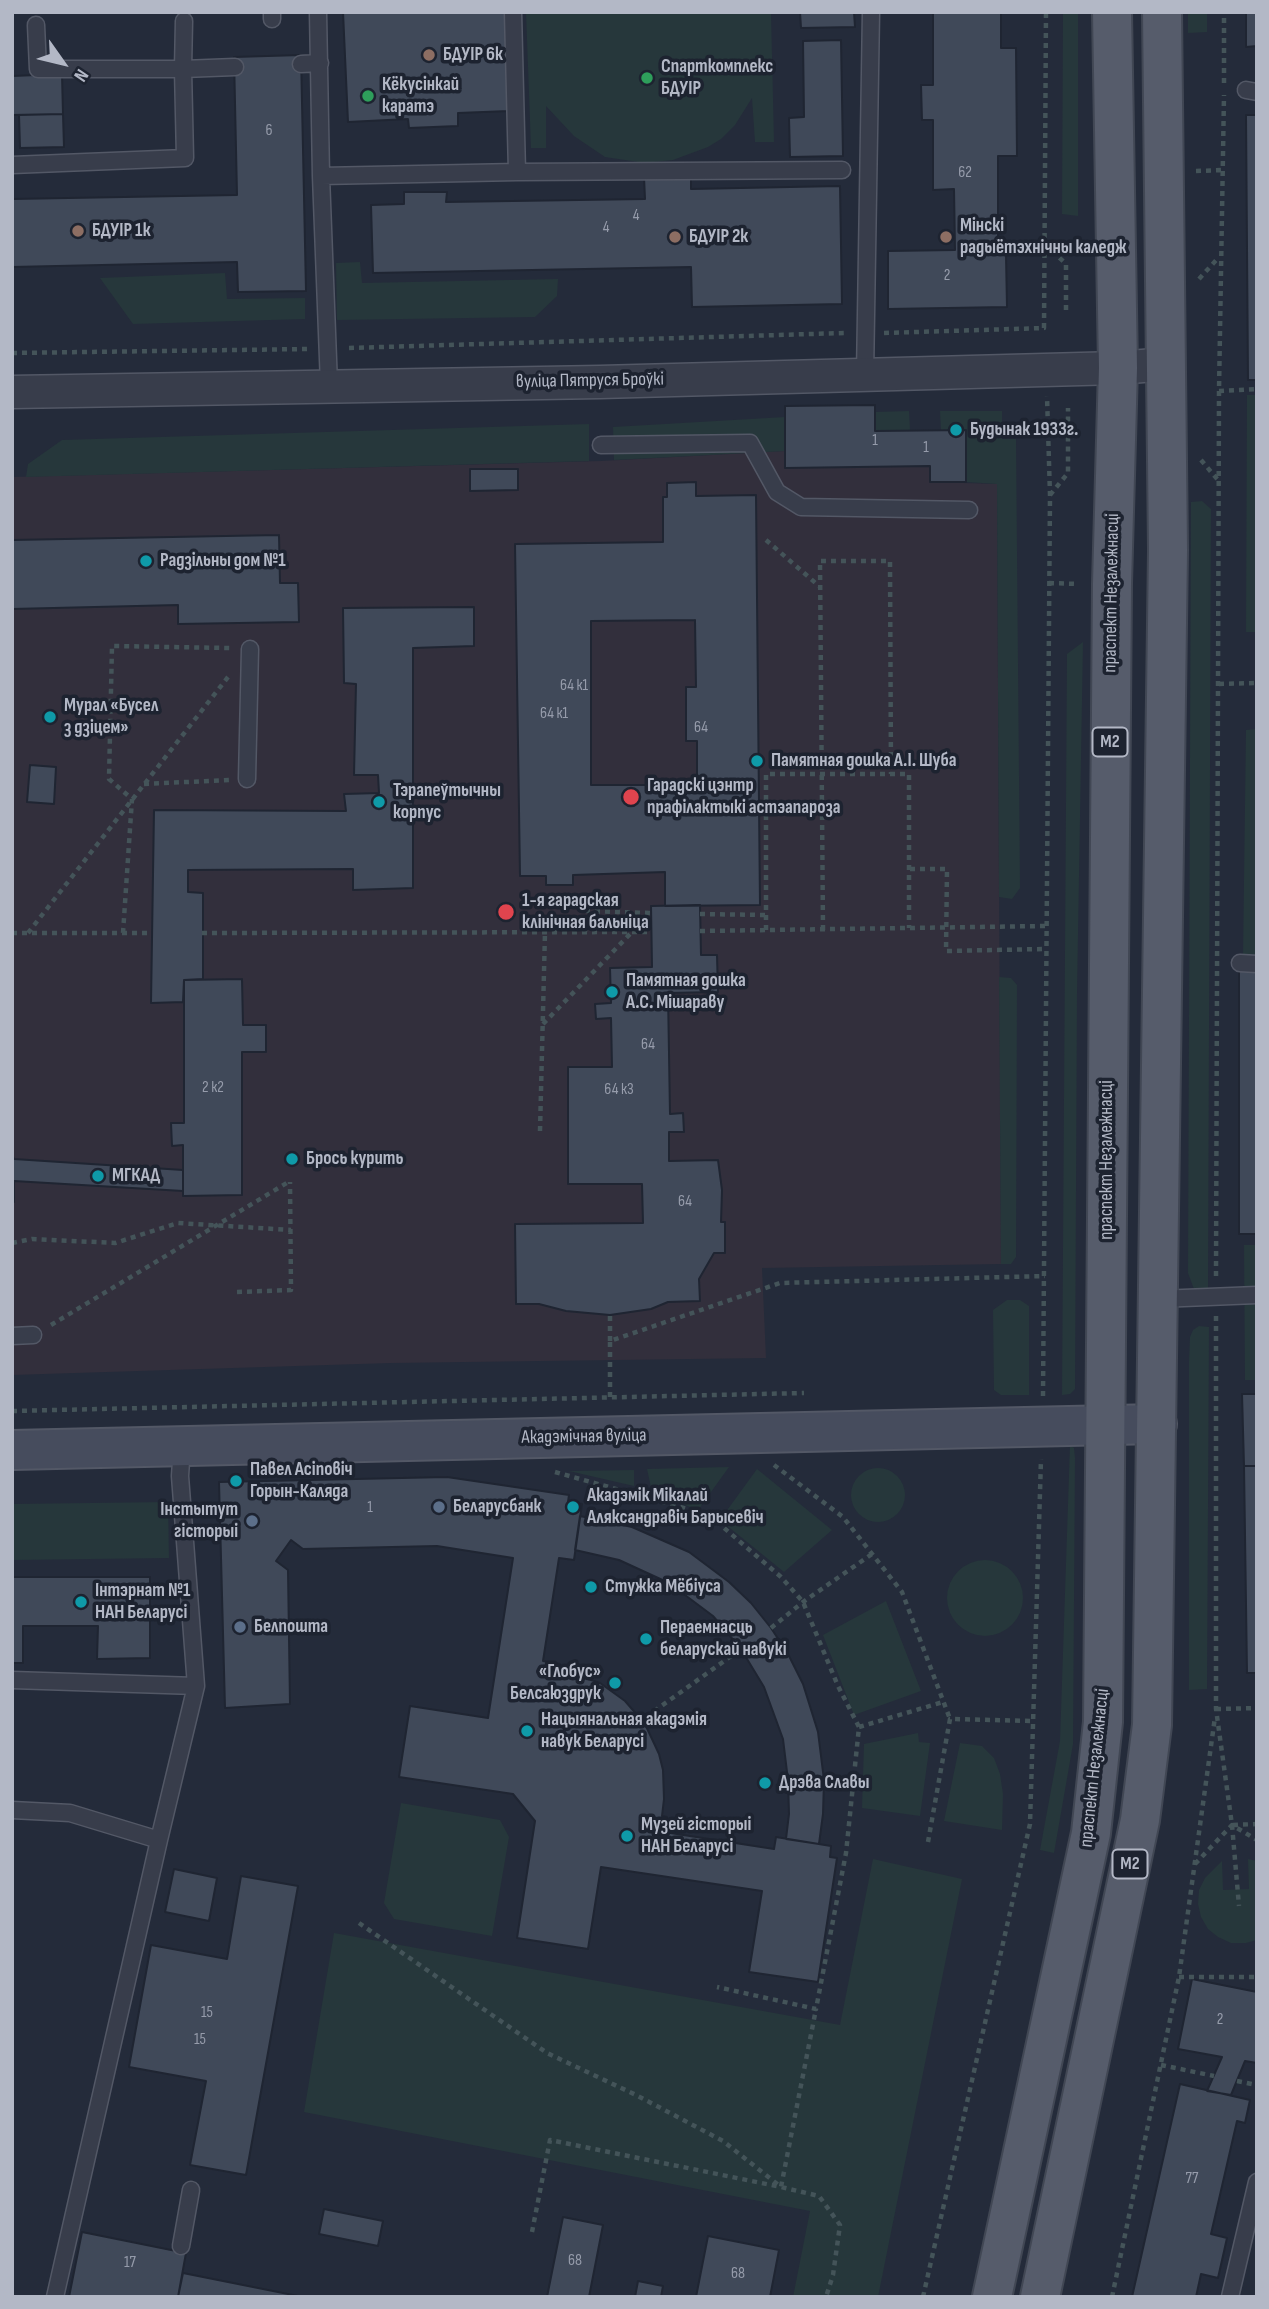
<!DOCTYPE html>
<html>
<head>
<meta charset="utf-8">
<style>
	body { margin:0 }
	#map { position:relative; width:1269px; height:2309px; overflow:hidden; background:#242b3a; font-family:"Sofia Sans Condensed",sans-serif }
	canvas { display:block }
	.frame { position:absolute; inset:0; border:14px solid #b3b8c6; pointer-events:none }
	.north { position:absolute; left:28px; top:28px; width:70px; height:70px; -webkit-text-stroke:5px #1d2330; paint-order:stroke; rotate:124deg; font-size:19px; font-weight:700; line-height:28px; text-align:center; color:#b3b8c6 }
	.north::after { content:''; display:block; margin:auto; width:24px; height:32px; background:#b3b8c6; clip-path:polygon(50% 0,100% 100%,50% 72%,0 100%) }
</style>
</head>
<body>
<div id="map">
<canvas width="1269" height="2309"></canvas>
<div class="frame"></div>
<div class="north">N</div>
</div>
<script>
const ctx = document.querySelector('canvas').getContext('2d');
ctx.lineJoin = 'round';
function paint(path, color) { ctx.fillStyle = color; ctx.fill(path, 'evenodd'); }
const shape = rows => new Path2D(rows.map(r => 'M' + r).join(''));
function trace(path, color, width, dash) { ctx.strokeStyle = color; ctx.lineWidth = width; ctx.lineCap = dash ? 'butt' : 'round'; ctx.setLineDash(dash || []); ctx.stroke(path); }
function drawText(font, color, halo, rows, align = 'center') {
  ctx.font = font + ' "Sofia Sans Condensed",sans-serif'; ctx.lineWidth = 7; ctx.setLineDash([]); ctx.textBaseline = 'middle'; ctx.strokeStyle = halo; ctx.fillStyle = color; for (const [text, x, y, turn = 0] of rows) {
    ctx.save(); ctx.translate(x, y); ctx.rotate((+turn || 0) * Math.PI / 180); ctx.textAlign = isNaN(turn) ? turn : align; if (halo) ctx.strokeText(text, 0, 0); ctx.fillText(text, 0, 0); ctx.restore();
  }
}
paint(shape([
	[785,451,785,467,930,466,931,482,997,484,1001,1264,762,1268,766,1358,391,1363,12,1375,12,477,601,461]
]), '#322f3c');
paint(shape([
	[526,12,771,12,774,142,755,142,752,98,735,125,721,139,708,147,673,160,645,163,605,157,574,136,546,106,546,148,531,148],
	[1063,12,1078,12,1078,216,1062,214],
	[1188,12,1207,12,1207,32,1188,33],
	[360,262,362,283,558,279,557,296,535,317,337,320,336,263],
	[225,273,227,299,305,298,305,319,133,324,100,278],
	[1247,395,1257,395,1257,632,1246,632],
	[909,411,910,430,875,431,875,412],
	[940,411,1002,411,1002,439,1016,439,1020,888,1012,899,999,897,997,484,966,482,966,430,941,430],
	[785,417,785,451,614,460,613,427],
	[589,424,589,461,26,477,28,464,62,440],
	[1202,501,1211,509,1208,1289,1194,1289,1188,1273,1191,502],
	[1083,642,1077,993,1075,1389,1070,1394,1062,1395,1067,654],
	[1257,729,1257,956,1243,956,1246,730],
	[999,977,1011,978,1017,985,1016,1257,1011,1264,1001,1264],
	[1244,1245,1257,1245,1257,1380,1245,1380],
	[1007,1300,1020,1300,1029,1306,1029,1395,1001,1395,994,1390,993,1310],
	[1199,1326,1209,1327,1207,1689,1189,1690,1189,1361,1190,1337,1193,1330],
	[1070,1445,1074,1448,1075,1458,1073,1744,1054,1853,1040,1850,1060,1741],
	[729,1467,698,1510,652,1492,647,1469],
	'851 1495a27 27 0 1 1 54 0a27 27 0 1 1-54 0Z',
	[757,1469,832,1530,784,1572,720,1520],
	[634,1470,634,1486,569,1471],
	[168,1502,169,1558,12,1560,12,1504],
	'947 1598a38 38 0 1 1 76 0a38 38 0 1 1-76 0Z',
	[886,1601,921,1691,854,1715,823,1635],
	[918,1733,919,1742,930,1743,920,1816,862,1808,864,1744],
	[960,1743,982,1746,994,1758,1000,1774,1003,1794,1002,1830,944,1821],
	[401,1803,500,1820,509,1837,492,1936,394,1919,384,1903],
	[873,1859,962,1879,878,2297,793,2297,810,2211,304,2112,334,1933,840,2025],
	[1248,1859,1257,1861,1257,1940,1246,1943,1231,1943,1218,1937,1208,1929,1201,1917,1198,1904,1199,1890,1205,1878,1222,1861,1223,1890,1249,1889]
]), '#26373b');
const building = shape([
	[343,12,505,12,509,111,458,113,458,126,409,128,408,119,348,122,343,12],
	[800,12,854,12,855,27,801,28,800,12],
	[933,12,1001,12,1001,48,1016,48,1017,156,998,156,998,255,1006,255,1007,307,888,309,888,251,955,250,954,189,933,190,933,120,922,120,921,85,933,85,933,12],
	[1246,12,1257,12,1257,46,1246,47,1246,12],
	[841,40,843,156,790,157,789,118,804,117,803,41,841,40],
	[301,55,306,291,238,292,237,262,12,267,12,199,237,195,234,57,301,55],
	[62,74,63,114,12,115,12,76,62,74],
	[63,114,64,147,20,148,19,115,63,114],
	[1246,115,1257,115,1257,380,1248,380,1246,115],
	[691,176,691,189,840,186,842,304,692,307,691,267,373,273,371,205,404,204,404,192,447,192,446,202,645,199,644,177,691,176],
	[875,405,875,431,966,430,966,482,930,482,930,466,785,468,785,406,875,405],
	[470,469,518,469,518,490,470,491,470,469],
	[696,482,696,496,756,495,760,905,665,906,665,872,573,875,573,885,546,885,546,876,520,876,515,544,663,542,663,497,667,497,667,483,696,482],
	[695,620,696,687,686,687,686,741,697,741,697,785,591,785,591,621,695,620],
	[279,535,280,583,298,583,299,622,178,624,178,605,12,609,12,540,279,535],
	[474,607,474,646,413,648,413,888,353,890,353,869,188,870,188,892,203,893,203,979,184,980,183,1002,151,1003,154,810,346,811,344,794,379,793,378,775,354,775,356,684,344,683,343,608,474,607],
	[30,765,56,767,54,804,27,802,30,765],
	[700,905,701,955,717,955,718,992,668,993,670,1114,683,1113,684,1132,669,1132,669,1161,718,1160,722,1190,721,1222,725,1222,725,1253,714,1253,699,1279,700,1301,668,1302,651,1309,610,1315,566,1311,539,1304,516,1304,515,1224,643,1223,642,1184,568,1184,568,1067,612,1067,611,1018,596,1019,595,1004,611,1003,610,968,652,967,651,906,700,905],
	[1239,970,1257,970,1257,1234,1239,1234,1239,970],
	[242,979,243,1025,266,1025,266,1052,242,1052,242,1195,183,1196,183,1145,172,1146,171,1123,184,1123,184,980,242,979],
	[12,1154,14,1159,183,1170,183,1191,14,1181,14,1202,12,1202,12,1154],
	[1242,1394,1257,1394,1257,1466,1244,1466,1242,1394],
	[1244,1466,1257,1466,1257,1673,1247,1673,1244,1466],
	[447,1477,569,1495,568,1502,582,1504,574,1560,559,1558,543,1661,560,1664,559,1669,600,1683,625,1701,645,1724,659,1754,663,1770,664,1799,662,1816,667,1817,664,1832,774,1849,776,1837,831,1846,830,1857,837,1858,818,1982,749,1972,762,1891,601,1867,588,1949,517,1938,535,1821,513,1794,399,1777,410,1706,488,1718,513,1558,437,1546,303,1549,291,1540,276,1561,288,1570,290,1704,225,1708,219,1482,447,1477],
	[580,1516,632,1527,689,1552,729,1582,751,1603,771,1628,788,1654,803,1684,818,1732,824,1780,823,1814,819,1844,786,1839,789,1814,788,1780,783,1739,764,1687,741,1649,713,1616,669,1583,619,1560,575,1550,580,1516],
	[12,1577,150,1577,150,1658,97,1659,98,1626,23,1626,23,1663,12,1663,12,1577],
	[174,1869,217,1878,209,1921,165,1912,174,1869],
	[241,1876,298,1886,246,2175,190,2165,206,2081,129,2067,151,1945,227,1959,241,1876],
	[1192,1979,1257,1992,1257,2063,1245,2061,1231,2095,1207,2091,1222,2057,1178,2049,1192,1979],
	[1180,2084,1250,2100,1245,2123,1237,2121,1211,2234,1227,2238,1218,2278,1201,2274,1196,2297,1132,2297,1180,2084],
	[324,2209,383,2221,378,2246,319,2234,324,2209],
	[563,2217,603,2225,589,2297,547,2297,563,2217],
	[82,2232,186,2253,178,2297,69,2297,82,2232],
	[708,2236,779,2250,770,2297,696,2297,708,2236],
	[183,2273,303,2297,178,2297,183,2273],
	[638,2281,663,2286,661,2297,635,2297,638,2281]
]);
paint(building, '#404959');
trace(building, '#1f2532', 2);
const lane = shape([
	[272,12,272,19],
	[318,12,321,176],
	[513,12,517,172],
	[36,25,38,69,183,69,184,21],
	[301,64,320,63],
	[1246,90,1257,92],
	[12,165,185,158,183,69,235,67],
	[865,375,871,12],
	[329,385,321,176,517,172,842,170],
	[601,445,750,443,777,492,801,507,969,510],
	[247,779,250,649],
	[1240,963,1257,964],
	[1159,1299,1257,1295],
	[12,1336,33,1335],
	[12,1680,196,1686],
	[12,1810,70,1813,159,1840],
	[181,2246,191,2190],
	[55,2297,159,1840,196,1686,180,1476,182,1446],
	[1230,2297,1257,2182]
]);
const street = shape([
	[12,392,600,382,1118,368,1167,364]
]);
const secondary = shape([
	[12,1450,1157,1424]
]);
const primary = shape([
	[992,2297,1091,1833,1103,1722,1112,584,1118,368,1112,12],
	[1040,2297,1140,1820,1152,1725,1168,550,1162,12]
]);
trace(lane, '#535866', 19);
trace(street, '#535866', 35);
trace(secondary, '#535866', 42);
trace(primary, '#414754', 42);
trace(shape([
	[1224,83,1224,12],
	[1196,171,1223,170],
	[1045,244,1066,264,1066,310],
	[1199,279,1219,257],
	[884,333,1044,328,1046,12],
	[349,348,844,333],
	[12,353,309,349],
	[1219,391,1257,389],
	[1201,460,1218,480],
	[1050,495,1068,473,1068,408],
	[766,540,819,586],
	[1049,583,1079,584],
	[1219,684,1257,683],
	[144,784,229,780],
	[910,869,947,869,946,951,1045,949],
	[700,914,766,915],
	[766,930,766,774,909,774,909,928],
	[823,930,820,561,890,561,891,774],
	[700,931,1045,926],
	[585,932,586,911,651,913],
	[12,933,152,933],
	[28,933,228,677],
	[123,933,132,799,109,779,112,646,231,648],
	[202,933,652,932],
	[543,1024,631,933],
	[540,1131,545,932],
	[12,1243,32,1239,115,1243,178,1223,291,1230],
	[1216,1276,1219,391,1224,95],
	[237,1292,291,1290,290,1182],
	[1216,1316,1216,1709,1232,1825,1239,1906],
	[51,1325,290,1181],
	[610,1341,610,1315],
	[1043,1396,1050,495,1047,396],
	[610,1397,610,1341,780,1283,1045,1276],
	[12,1411,804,1393],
	[774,1465,843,1517,902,1592,950,1719],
	[555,1472,709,1515,781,1577,803,1602,838,1686,859,1727,846,1853,816,2009,717,1987],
	[771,1628,803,1602,872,1554],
	[1216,1709,1257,1708],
	[646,1717,741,1649],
	[859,1727,943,1702],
	[1233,1825,1257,1824],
	[928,1842,950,1719,1033,1721],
	[1195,1864,1232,1825,1257,1840],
	[359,1923,547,2053,636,2095,723,2141,781,2187,819,2196,840,2225,833,2275,826,2297],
	[1179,1977,1257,1977],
	[1161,2065,1214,2076],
	[1237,2081,1257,2085],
	[532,2232,550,2140,781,2187,816,2009],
	[923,2297,1030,1824,1041,1459],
	[1112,2297,1179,1977,1215,1717]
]), '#445459', 4.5, [5, 5]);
trace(lane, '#383d4b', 16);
trace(street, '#383d4b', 32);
trace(secondary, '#464c5d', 38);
trace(primary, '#565c6b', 38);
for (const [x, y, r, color] of [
	[429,55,7,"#8d6e63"],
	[647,78,7,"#2e9e5b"],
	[368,96,7,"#2e9e5b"],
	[78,231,7,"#8d6e63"],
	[675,237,7,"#8d6e63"],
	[946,237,7,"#8d6e63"],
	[956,430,7,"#0f9aa8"],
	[146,561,7,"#0f9aa8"],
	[50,717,7,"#0f9aa8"],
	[757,761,7,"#0f9aa8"],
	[631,797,9,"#e0444e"],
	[379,802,7,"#0f9aa8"],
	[506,912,9,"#e0444e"],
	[612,992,7,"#0f9aa8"],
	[292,1159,7,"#0f9aa8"],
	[98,1176,7,"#0f9aa8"],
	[236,1481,7,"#0f9aa8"],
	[439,1507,7,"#5c6f8a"],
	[573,1507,7,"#0f9aa8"],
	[252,1521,7,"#5c6f8a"],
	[591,1587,7,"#0f9aa8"],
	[81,1602,7,"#0f9aa8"],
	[240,1627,7,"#5c6f8a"],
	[646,1639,7,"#0f9aa8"],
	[615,1683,7,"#0f9aa8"],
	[527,1731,7,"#0f9aa8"],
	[765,1783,7,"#0f9aa8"],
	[627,1836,7,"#0f9aa8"]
]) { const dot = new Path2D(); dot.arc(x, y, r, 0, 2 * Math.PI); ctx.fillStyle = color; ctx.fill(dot); trace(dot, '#1d2330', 2.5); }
drawText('16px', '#969cab', null, [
	["6",269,131],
	["62",965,173],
	["4",636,216],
	["4",606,228],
	["2",947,276],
	["1",875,441],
	["1",926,448],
	["64 к1",574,686],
	["64 к1",554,714],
	["64",701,728],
	["64",648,1045],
	["2 к2",213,1088],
	["64 к3",619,1090],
	["64",685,1202],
	["1",370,1508],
	["15",207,2013],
	["2",1220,2020],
	["15",200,2040],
	["77",1192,2179],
	["68",575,2261],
	["17",130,2263],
	["68",738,2274]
]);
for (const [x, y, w] of [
	[1110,742,35],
	[1130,1864,35]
]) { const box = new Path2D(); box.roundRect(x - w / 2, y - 14.5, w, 29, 5); ctx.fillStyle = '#1d2330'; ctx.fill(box); trace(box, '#b3b8c6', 2); }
drawText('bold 18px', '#b3b8c6', null, [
	["М2",1110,742],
	["М2",1130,1864]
]);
drawText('bold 19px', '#b3b8c6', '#1d2330', [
	["БДУІР 6к",443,55],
	["Спарткомплекс",661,67],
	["БДУІР",661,89],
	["Кёкусінкай",382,85],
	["каратэ",382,107],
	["Мінскі",960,226],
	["радыётэхнічны каледж",960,248],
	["БДУІР 1к",92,231],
	["БДУІР 2к",689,237],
	["Будынак 1933г.",970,430],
	["Радзільны дом №1",160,561],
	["Мурал «Бусел",64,706],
	["з дзіцем»",64,728],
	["Памятная дошка А.І. Шуба",771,761],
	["Гарадскі цэнтр",647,786],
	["прафілактыкі астэапароза",647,808],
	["Тэрапеўтычны",393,791],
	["корпус",393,813],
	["1-я гарадская",522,901],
	["клінічная бальніца",522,923],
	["Памятная дошка",626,981],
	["А.С. Мішараву",626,1003],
	["Брось курить",306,1159],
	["МГКАД",112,1176],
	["Павел Асіповіч",250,1470],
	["Горын-Каляда",250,1492],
	["Акадэмік Мікалай",587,1496],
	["Аляксандравіч Барысевіч",587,1518],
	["Беларусбанк",453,1507],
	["Інстытут",238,1510,"right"],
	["гісторыі",238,1532,"right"],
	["Стужка Мёбіуса",605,1587],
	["Інтэрнат №1",95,1591],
	["НАН Беларусі",95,1613],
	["Белпошта",254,1627],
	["Пераемнасць",660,1628],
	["беларускай навукі",660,1650],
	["«Глобус»",601,1672,"right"],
	["Белсаюздрук",601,1694,"right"],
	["Нацыянальная акадэмія",541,1720],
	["навук Беларусі",541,1742],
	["Дрэва Славы",779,1783],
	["Музей гісторыі",641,1825],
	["НАН Беларусі",641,1847]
], 'left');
drawText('19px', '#b3b8c6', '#1d2330', [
	["вуліца Пятруся Броўкі",590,381,-1],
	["праспект Незалежнасці",1112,593,-89],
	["праспект Незалежнасці",1107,1160,-90],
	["Акадэмічная вуліца",584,1437,-1],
	["праспект Незалежнасці",1095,1768,-84]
]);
</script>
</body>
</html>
